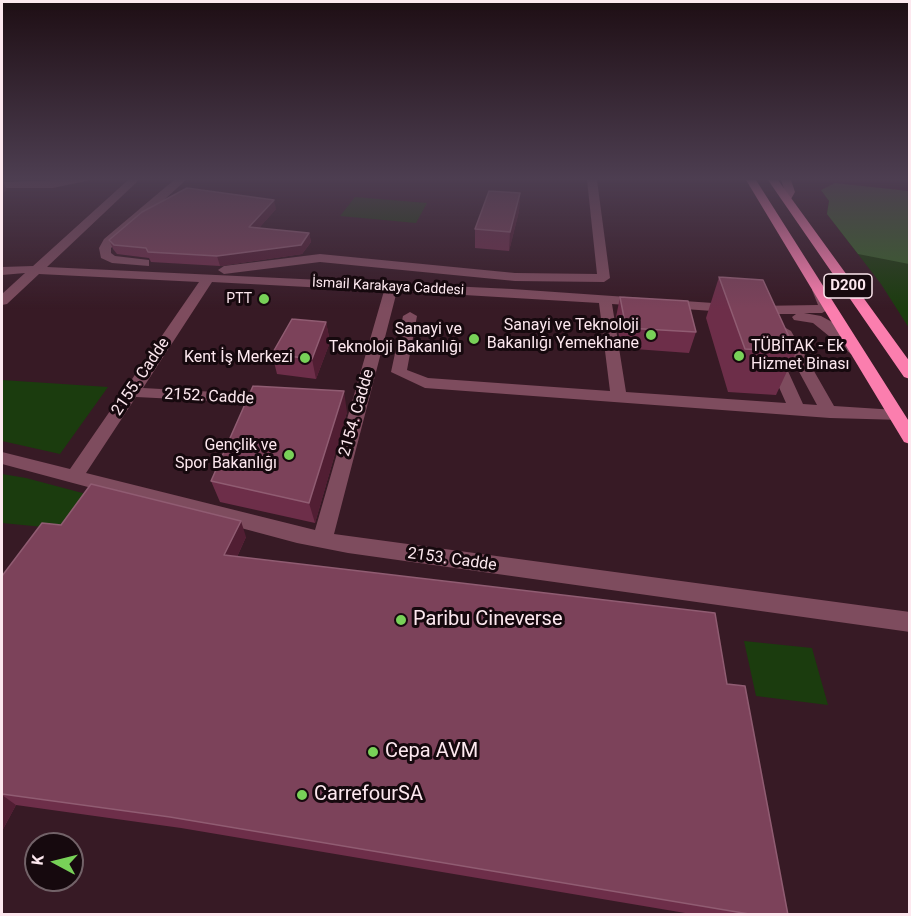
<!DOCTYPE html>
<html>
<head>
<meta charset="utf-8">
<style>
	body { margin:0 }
	#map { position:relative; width:911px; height:916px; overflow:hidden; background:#371a25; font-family:Roboto,sans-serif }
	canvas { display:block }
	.frame { position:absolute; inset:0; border:3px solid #fde8ef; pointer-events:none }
	.north { position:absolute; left:24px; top:832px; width:60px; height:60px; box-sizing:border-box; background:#16090e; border:2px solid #726268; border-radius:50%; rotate:277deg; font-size:16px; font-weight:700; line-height:24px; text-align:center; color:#fde8ef }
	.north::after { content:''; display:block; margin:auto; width:21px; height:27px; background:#78d158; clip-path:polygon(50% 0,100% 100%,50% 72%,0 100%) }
</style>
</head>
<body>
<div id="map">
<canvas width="911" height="916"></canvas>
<div class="frame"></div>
<div class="north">K</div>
</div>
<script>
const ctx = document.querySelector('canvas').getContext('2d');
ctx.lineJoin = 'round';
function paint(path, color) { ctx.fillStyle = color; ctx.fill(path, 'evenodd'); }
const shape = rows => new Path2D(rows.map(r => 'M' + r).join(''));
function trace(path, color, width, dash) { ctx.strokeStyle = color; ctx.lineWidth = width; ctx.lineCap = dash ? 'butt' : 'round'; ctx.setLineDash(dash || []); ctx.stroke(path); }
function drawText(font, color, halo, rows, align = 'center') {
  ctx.font = font + ' Roboto,sans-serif'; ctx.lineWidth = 6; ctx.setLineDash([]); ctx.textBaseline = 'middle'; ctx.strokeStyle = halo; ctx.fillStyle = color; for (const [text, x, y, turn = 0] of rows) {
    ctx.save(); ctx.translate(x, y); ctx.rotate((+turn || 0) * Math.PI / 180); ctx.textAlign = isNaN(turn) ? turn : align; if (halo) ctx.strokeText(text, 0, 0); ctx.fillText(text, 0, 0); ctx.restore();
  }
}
paint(shape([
	[821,190,909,191,909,328,881,284,827,214,829,201],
	[355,197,427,203,416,223,340,216],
	[2,380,108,387,60,454,2,441],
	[2,474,26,478,90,495,64,529,2,523],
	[744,641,812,648,828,705,756,696]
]), '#1b3c0e');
paint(shape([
	[835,183,909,191,909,264,858,254,827,214,829,201,821,190]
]), '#376228');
paint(shape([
	[56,180,91,180,53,188,2,188,2,182,56,180],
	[128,180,139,180,47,267,512,289,756,306,818,305,812,290,814,287,824,287,833,305,831,308,822,313,804,313,821,316,832,322,861,348,863,351,861,354,851,354,813,323,794,320,792,317,796,314,756,314,612,304,626,392,786,403,766,358,774,353,782,358,803,404,817,405,777,331,784,327,791,331,834,406,896,410,904,416,902,420,830,418,425,388,391,372,403,316,410,312,417,316,407,370,428,378,610,391,599,303,397,291,334,534,910,612,910,632,348,553,297,543,2,464,2,452,70,469,199,282,39,274,7,304,2,305,2,294,25,273,2,275,2,267,33,266,128,180],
	[212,282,384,291,315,530,86,473,136,397,276,404,278,400,270,395,143,388,212,282],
	[174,180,186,180,111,248,111,253,115,256,149,260,149,266,112,263,101,258,99,248,104,239,174,180],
	[587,180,597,180,610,278,604,282,515,281,320,262,224,274,218,270,224,266,320,254,515,273,597,274,587,180]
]), '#7e4c5e');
paint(shape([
	[781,180,791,180,795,192,791,199,782,197,785,192,781,180]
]), '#d77098');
paint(shape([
	[746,180,756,180,910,423,910,444,904,442,746,180],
	[768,180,778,180,910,362,910,379,904,377,768,180]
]), '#fb7eae');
paint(shape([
	[520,193,519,211,509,251,475,248,475,229],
	[276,209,259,228,309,233,311,242,302,254,220,266,151,262,149,258,117,254,113,249,109,240],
	[719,277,796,352,776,395,728,392,706,318],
	[620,297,696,332,689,353,621,348,616,317],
	[326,322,330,342,316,379,277,374,272,354],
	[347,412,315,523,220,502,211,481],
	[61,525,246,537,237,557,727,684,788,915,697,915,181,828,16,805,2,831,2,576]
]), '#6d2e49');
paint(shape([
	[2,180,3,180,7,190,2,194],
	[520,193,519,211,509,251,510,232],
	[274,200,276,209,252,236,249,227],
	[309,233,311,242,302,254,220,266,217,256],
	[326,322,330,342,316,379,312,359],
	[344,391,347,412,315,523,309,503],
	[241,521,246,537,231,570,224,555],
	[2,795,16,805,2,831]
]), '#511e33');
const building = shape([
	[187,188,274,200,249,227,309,233,301,245,217,256,148,252,146,248,114,245,109,240,142,212,187,188],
	[489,191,520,193,510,232,475,229,489,191],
	[719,277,763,280,796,352,745,349,719,277],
	[620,297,688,301,696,332,626,328,620,297],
	[292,319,326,322,312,359,272,354,292,319],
	[253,386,344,391,309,503,211,481,253,386],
	[91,484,241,521,224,555,715,613,727,684,745,686,788,915,755,915,170,817,2,794,2,576,42,523,61,525,91,484]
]);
paint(building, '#7c425a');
trace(building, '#905c72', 1.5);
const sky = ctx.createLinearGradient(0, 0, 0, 309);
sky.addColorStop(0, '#1e0e14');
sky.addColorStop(0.58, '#4d3e51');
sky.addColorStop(1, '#4d3e5100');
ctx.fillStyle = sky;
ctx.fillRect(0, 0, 911, 309);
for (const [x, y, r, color] of [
	[264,299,6,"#78d158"],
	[651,335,6,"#78d158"],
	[474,339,6,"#78d158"],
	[739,356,6,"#78d158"],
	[305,358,6,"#78d158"],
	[289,455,6,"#78d158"],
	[401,620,6,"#78d158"],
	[373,752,6,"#78d158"],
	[302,795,6,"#78d158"]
]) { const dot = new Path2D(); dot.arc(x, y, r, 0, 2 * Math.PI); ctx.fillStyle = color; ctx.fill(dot); trace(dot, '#16090e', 2); }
drawText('14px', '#fde8ef', '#16090e', [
	["İsmail Karakaya Caddesi",388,287,3]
]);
drawText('14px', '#fde8ef', '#16090e', [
	["PTT",252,299]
], 'right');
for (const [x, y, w] of [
	[848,286,48]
]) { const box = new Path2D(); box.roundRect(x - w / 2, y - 12, w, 24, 4.5); ctx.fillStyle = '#16090e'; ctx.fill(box); trace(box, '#fde8ef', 1.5); }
drawText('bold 15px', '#fde8ef', null, [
	["D200",848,286]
]);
drawText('16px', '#fde8ef', '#16090e', [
	["Sanayi ve Teknoloji",639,326],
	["Bakanlığı Yemekhane",639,344],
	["Sanayi ve",462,330],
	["Teknoloji Bakanlığı",462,348],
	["TÜBİTAK - Ek",751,347,"left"],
	["Hizmet Binası",751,365,"left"],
	["Kent İş Merkezi",293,358],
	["Gençlik ve",277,446],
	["Spor Bakanlığı",277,464]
], 'right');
drawText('16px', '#fde8ef', '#16090e', [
	["2155. Cadde",141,377,-56],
	["2152. Cadde",209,397,3],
	["2154. Cadde",357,413,-74],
	["2153. Cadde",452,560,8]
]);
drawText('20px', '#fde8ef', '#16090e', [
	["Paribu Cineverse",413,620],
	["Cepa AVM",385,752],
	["CarrefourSA",314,795]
], 'left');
</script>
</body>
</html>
